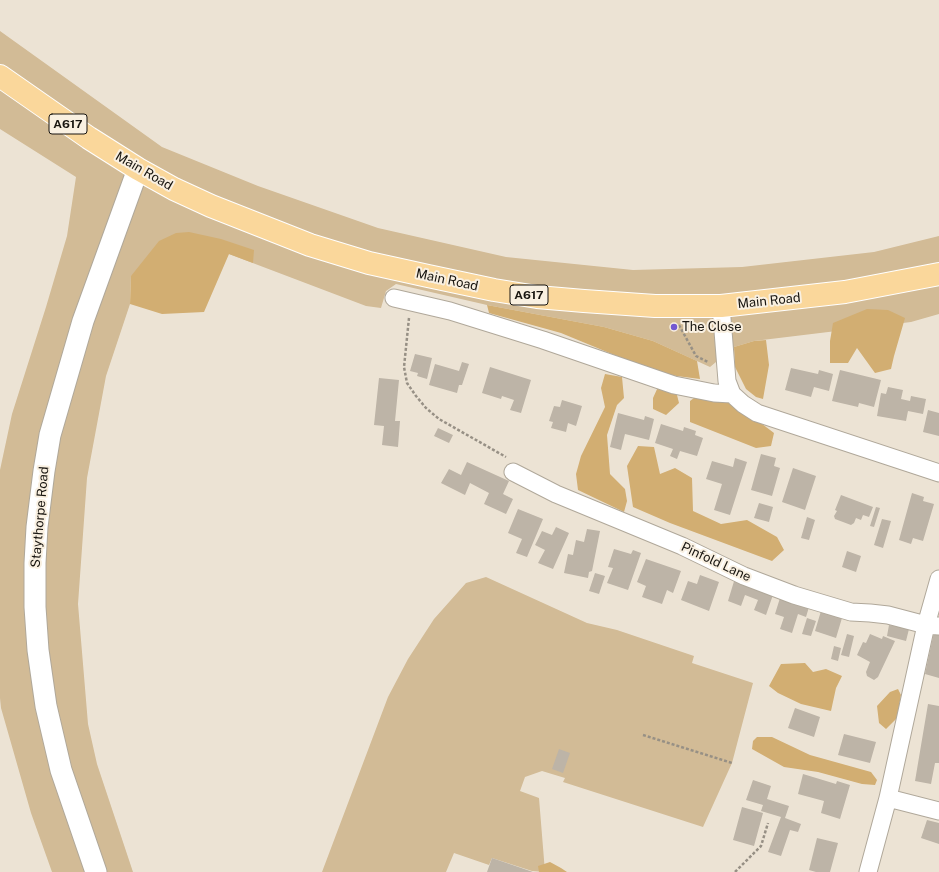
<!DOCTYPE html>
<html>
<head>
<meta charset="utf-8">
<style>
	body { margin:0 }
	canvas { display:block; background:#ece3d4 }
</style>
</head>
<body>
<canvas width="939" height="872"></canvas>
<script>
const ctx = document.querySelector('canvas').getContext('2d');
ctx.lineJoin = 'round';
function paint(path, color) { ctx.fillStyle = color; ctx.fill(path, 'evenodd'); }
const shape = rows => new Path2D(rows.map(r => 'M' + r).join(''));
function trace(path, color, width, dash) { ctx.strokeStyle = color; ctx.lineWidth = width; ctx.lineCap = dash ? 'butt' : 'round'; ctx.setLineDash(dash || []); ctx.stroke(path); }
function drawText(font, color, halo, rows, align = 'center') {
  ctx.font = font + ' "Public Sans",sans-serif'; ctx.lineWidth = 4; ctx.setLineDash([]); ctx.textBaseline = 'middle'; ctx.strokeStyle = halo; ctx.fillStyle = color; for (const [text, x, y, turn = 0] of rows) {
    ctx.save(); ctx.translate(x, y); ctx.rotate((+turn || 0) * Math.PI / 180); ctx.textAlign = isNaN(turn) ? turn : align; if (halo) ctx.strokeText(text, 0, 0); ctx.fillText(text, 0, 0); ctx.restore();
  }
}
paint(shape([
	[0,31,162,147,258,186,378,228,506,257,633,270,742,267,874,252,939,236,939,314,911,322,754,341,734,347,710,367,653,341,604,327,487,305,396,284,386,291,381,308,366,306,229,254,131,276,130,304,106,376,87,478,78,604,88,724,97,764,133,872,52,872,31,813,1,708,0,698,0,470,12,414,46,307,67,236,76,177,0,129],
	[486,577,587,623,617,630,694,656,692,663,753,683,732,763,703,827,563,782,565,778,542,771,525,777,520,791,539,798,545,872,532,871,492,858,489,865,454,853,446,872,322,872,388,697,408,659,434,619,466,583]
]), '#d2bb96');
paint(shape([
	[189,232,221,239,254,250,253,263,229,254,204,312,162,314,130,304,131,276,159,241,176,233],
	[487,305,604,327,653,341,697,361,700,379,669,375,624,359,561,333,489,313],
	[867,309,888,310,905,318,894,356,891,369,875,373,857,348,848,363,830,363,830,341,833,323],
	[766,340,769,365,763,399,756,397,746,389,735,367,734,347,754,341],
	[605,374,622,377,624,398,617,405,607,435,610,474,625,489,627,501,624,512,578,490,576,474,581,456,605,407,601,388],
	[658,387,676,391,679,403,666,415,653,409,653,398],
	[698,395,729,399,774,433,771,446,756,448,690,422,690,401],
	[638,446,654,447,660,474,675,468,692,478,693,511,721,524,747,520,777,537,784,550,772,561,670,523,633,507,627,466],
	[805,663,813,672,826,669,842,676,836,688,831,711,801,704,778,693,769,686,781,664],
	[898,689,901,695,897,718,886,729,879,723,877,706,890,692],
	[757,737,772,737,810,755,871,772,877,780,875,785,862,784,818,772,784,767,752,749,753,741],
	[550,862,561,868,567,872,539,872,538,866]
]), '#d2ae72');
paint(shape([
	[415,354,432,358,427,379,417,376,418,373,410,371],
	[462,362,469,364,462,385,459,385,457,393,429,385,435,364,459,371],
	[490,367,531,380,521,413,510,410,514,400,502,396,501,399,482,393],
	[791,368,818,374,819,370,833,374,829,391,814,387,811,397,785,390],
	[840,370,881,380,874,407,859,403,858,407,832,401],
	[379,378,399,380,395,421,400,421,398,447,382,445,384,426,374,425],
	[888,387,903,390,901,399,910,401,911,396,926,399,923,414,908,411,906,421,877,416,881,393,886,394],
	[562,400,582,406,576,426,568,423,566,432,551,428,553,422,549,421,554,406,560,407],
	[928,410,939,413,939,436,923,432],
	[618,413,644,420,645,416,654,419,649,440,625,434,621,450,610,447],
	[661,424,683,431,684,427,696,431,695,435,703,438,697,456,680,451,677,459,670,456,673,449,655,443],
	[438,428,453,435,449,443,434,436],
	[761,454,776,458,774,466,780,468,772,496,751,490],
	[735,458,747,462,730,515,714,510,722,484,706,479,712,461,733,467],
	[467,462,509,481,503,494,513,499,506,514,484,504,489,493,470,483,465,495,441,483,449,469,461,475],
	[793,468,816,476,805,510,782,502],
	[912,493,924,497,923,501,934,504,923,541,913,538,911,544,899,540],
	[841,495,873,507,869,517,863,515,861,520,856,518,854,523,851,525,835,519,834,516,837,511,835,510],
	[759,503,773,507,769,522,754,518],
	[876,507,880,508,874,527,870,526],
	[518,509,543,519,527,557,516,553,522,539,508,533],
	[807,517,815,520,809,540,801,538],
	[882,519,891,521,883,548,874,545],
	[556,527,569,533,553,569,538,563,545,550,535,545,542,531,552,535],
	[587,529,600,531,592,571,589,572,588,578,564,573,568,554,573,555,576,540,584,542],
	[614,549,631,554,633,550,641,553,628,590,607,583,613,568,608,567],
	[847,551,861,556,856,572,842,567],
	[646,559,681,571,673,593,667,590,662,604,642,597,646,586,637,582],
	[595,573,605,576,599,594,589,591],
	[700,575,719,582,709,611,681,600,688,581,697,584],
	[735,578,774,592,766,615,754,610,758,600,745,595,741,606,728,601],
	[780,598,809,607,806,617,798,614,792,633,780,629,784,617,775,614],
	[821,611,842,618,836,638,815,631],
	[807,618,816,621,811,636,802,634],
	[889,625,909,629,906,641,887,636],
	[934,632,939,633,939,678,925,674],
	[847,634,854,636,849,657,841,655],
	[870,634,882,639,883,636,895,641,878,677,874,680,867,676,866,672,870,662,857,655,863,642,866,643],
	[834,646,841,648,838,661,831,659],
	[928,704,939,706,939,763,935,763,931,784,915,781],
	[795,708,820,717,814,737,788,728],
	[844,734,876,742,870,763,838,755],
	[559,749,570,753,563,773,552,769],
	[803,774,836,784,837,781,850,785,840,819,821,813,824,801,798,794],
	[753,780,771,786,767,799,789,806,785,818,801,824,798,832,790,830,781,856,768,852,781,817,761,811,763,805,746,800],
	[742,807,763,813,754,846,733,840],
	[927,820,939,823,939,844,921,838],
	[817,838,838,843,830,872,816,872,809,870],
	[492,858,533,872,487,872]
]), '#bdb4a7');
const minor = shape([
	[394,298,450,311,543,340,674,385,714,393,732,394],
	[721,306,727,381,732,394,743,404,757,413,939,473],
	[513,472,556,494,682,546,744,576,794,595,851,612,870,613,888,615,926,625,939,626],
	[888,798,939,811],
	[868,872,888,798,926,625,939,579]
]);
const tertiary = shape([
	[96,872,61,770,46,706,38,650,35,607,35,563,37,527,44,471,50,435,83,321,138,169]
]);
const trunk = shape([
	[0,76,89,138,138,169,174,189,211,206,310,245,369,263,428,276,494,290,537,297,584,301,655,306,721,306,845,292,939,274]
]);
trace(minor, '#b0a89a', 19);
trace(tertiary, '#b0a89a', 23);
trace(trunk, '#fff', 24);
trace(shape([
	[409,318,404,367,407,383,416,396,426,408,439,419,506,457],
	[679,325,696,356,708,362],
	[643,735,732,763],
	[735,872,761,846,768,823]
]), '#979085', 2.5, [3, 2]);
trace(minor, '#fff', 17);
trace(tertiary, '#fff', 21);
trace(trunk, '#fad79b', 22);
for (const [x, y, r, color] of [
	[674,327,4,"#7358d1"]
]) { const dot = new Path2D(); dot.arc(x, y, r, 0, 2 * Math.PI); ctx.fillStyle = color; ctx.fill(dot); trace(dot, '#f9f0e1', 1.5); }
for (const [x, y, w] of [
	[68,124,38],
	[529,295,38]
]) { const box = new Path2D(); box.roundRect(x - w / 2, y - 10, w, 20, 3); ctx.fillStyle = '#f9f0e1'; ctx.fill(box); trace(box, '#181510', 1); }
drawText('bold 12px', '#181510', null, [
	["A617",68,124],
	["A617",529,295]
]);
drawText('13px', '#181510', '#f9f0e1', [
	["Main Road",144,171,30],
	["Main Road",447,280,12],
	["Main Road",769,301,-6],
	["Staythorpe Road",40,517,-85],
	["Pinfold Lane",716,562,25]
]);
drawText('13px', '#181510', '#f9f0e1', [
	["The Close",682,327]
], 'left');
</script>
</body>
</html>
